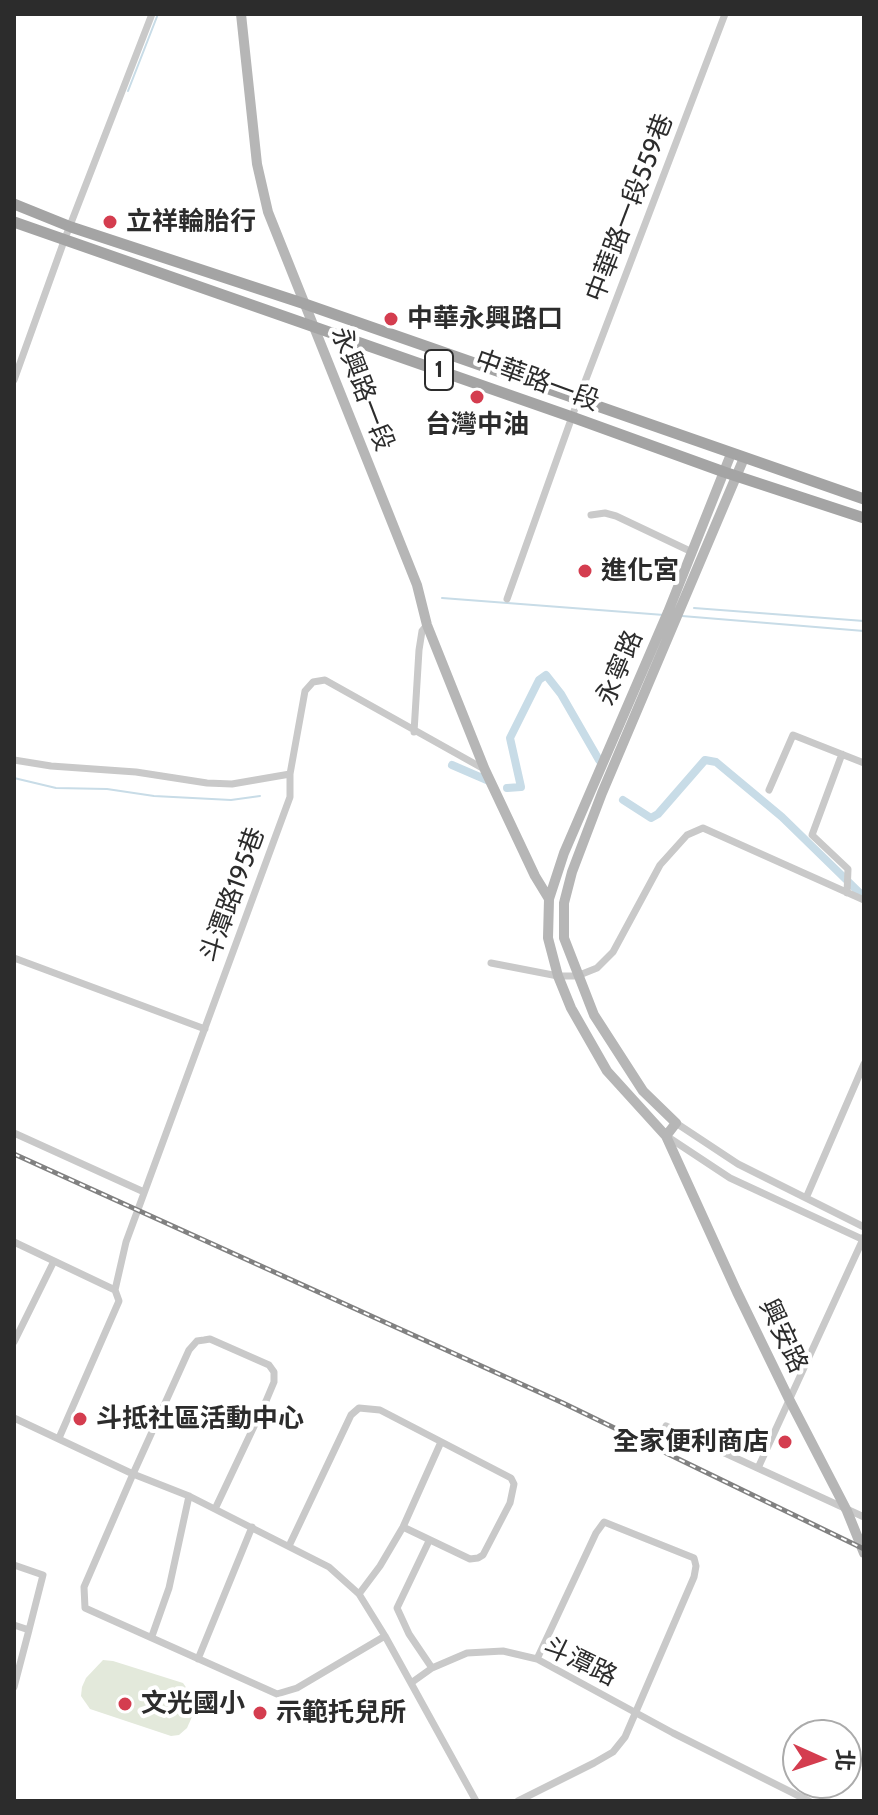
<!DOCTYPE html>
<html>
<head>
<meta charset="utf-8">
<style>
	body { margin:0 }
	#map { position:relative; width:878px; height:1815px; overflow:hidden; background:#fff; font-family:Cabin,"Noto Sans TC",sans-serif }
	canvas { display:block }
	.frame { position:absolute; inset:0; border:16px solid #2c2c2c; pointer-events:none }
	.north { position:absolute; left:782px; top:1719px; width:80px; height:80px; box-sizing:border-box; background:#fff; border:2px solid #ababab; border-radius:50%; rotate:93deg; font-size:22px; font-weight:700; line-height:32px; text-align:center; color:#2c2c2c }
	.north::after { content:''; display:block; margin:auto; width:28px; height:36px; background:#d43d4f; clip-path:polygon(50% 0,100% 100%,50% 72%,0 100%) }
</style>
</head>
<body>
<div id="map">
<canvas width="878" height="1815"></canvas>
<div class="frame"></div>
<div class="north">北</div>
</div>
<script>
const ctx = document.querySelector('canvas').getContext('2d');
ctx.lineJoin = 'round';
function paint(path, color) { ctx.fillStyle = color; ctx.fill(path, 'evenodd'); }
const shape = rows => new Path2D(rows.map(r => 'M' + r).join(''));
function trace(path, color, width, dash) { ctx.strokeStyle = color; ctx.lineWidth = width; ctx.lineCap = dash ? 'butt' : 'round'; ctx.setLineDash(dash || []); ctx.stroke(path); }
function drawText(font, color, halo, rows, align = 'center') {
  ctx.font = font + ' Cabin,"Noto Sans TC",sans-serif'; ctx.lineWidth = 8; ctx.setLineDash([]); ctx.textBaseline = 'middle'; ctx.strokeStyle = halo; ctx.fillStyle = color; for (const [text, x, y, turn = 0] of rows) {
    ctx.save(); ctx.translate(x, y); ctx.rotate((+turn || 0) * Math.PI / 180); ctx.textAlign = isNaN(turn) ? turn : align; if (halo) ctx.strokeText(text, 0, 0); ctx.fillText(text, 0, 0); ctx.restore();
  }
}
paint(shape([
	[103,1660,113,1661,183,1683,195,1700,195,1710,187,1728,179,1735,171,1736,90,1709,81,1696,82,1687,86,1678]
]), '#e3e9db');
trace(shape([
	[128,91,158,14],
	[442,598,664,615],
	[694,608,864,621],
	[682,616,864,631],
	[14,778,56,788,107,789,154,796,231,800,260,796]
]), '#c8dce7', 2);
trace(shape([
	[452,765,489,781],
	[507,788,521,787,510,738,539,680,546,675,561,694,599,760],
	[623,800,651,818,658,814,705,760,716,762,782,817,864,897]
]), '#c8dce7', 8);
trace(shape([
	[14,380,64,241,152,14],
	[591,515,605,513,616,516,692,552],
	[507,599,578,400,725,14],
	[414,732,419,650,422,631,427,625],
	[842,754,812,835,848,869,847,893],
	[14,760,51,766,136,772,207,783,232,784,290,774,305,691,313,682,325,680,484,769],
	[769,790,793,735,864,763],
	[14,958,205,1029],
	[491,963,558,976,577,976,597,968,613,952,660,865,687,835,703,828,864,900],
	[676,1123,738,1164,864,1227],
	[14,1133,144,1192],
	[668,1137,730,1178,864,1240],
	[806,1198,864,1064],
	[14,1242,115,1290],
	[14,1342,54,1261],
	[14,1418,133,1474,189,1496,329,1567,359,1594,385,1636,476,1801],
	[666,1426,864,1517],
	[59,1438,119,1301,115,1290,126,1242,290,797,290,774],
	[758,1468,864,1237],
	[215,1509,266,1401,274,1382,274,1372,269,1365,210,1339,204,1340,197,1341,189,1350,133,1474,84,1587,85,1608,277,1694,297,1688,385,1636],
	[429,1541,397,1608,409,1634,432,1668],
	[289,1546,351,1415,359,1408,380,1410,511,1478,514,1484,510,1503,483,1555,478,1558,470,1559,403,1527],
	[14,1565,43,1575,29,1630],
	[359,1594,380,1566,403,1527,441,1442],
	[14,1625,29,1630,14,1687],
	[152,1636,169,1588,189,1496],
	[198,1659,252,1527],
	[411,1683,432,1668,467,1653,503,1651,537,1659,673,1733,809,1801],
	[518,1801,594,1763,613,1752,625,1737,694,1577,696,1566,694,1558,604,1522,596,1533,537,1659]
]), '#c9c9c9', 7);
trace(shape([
	[241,14,257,164,268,212,417,585,427,625,485,770,535,876,549,899,548,938,558,976,571,1008,607,1071,666,1136,737,1292,789,1399,847,1511,864,1553],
	[549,899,564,853,668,612,731,454],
	[666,1136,676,1123,643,1091,594,1015,564,938,564,903,572,872,602,793,744,458]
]), '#b6b6b6', 10);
trace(shape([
	[14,204,71,227,305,304,864,499],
	[14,222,572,417,724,472,864,518]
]), '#a4a4a4', 11);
const rail = shape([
	[14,1154,563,1403,864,1549]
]);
trace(rail, '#818181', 5);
trace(rail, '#fff', 2, [6]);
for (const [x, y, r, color] of [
	[110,222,8,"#d43d4f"],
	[391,319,8,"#d43d4f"],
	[477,397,8,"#d43d4f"],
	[585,571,8,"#d43d4f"],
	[80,1419,8,"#d43d4f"],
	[785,1442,8,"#d43d4f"],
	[125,1704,8,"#d43d4f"],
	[260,1713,8,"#d43d4f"]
]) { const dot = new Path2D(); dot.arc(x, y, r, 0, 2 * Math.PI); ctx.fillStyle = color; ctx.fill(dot); trace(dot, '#fff', 3); }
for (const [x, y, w] of [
	[439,370,28]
]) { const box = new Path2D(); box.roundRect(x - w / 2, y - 20, w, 40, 6); ctx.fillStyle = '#fff'; ctx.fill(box); trace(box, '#2c2c2c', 2); }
drawText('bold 24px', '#2c2c2c', null, [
	["1",439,370]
]);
drawText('26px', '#2c2c2c', '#fff', [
	["中華路一段559巷",630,208,-69],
	["中華路一段",537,381,20],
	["永興路一段",362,389,69],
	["永寧路",620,668,-67],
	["斗潭路195巷",233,895,-70],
	["興安路",783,1336,65],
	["斗潭路",580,1662,26]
]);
drawText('bold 26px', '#2c2c2c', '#fff', [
	["立祥輪胎行",126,222],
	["中華永興路口",407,319],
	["台灣中油",477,425,"center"],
	["進化宮",601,571],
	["斗抵社區活動中心",96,1419],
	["全家便利商店",769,1442,"right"],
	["文光國小",141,1704],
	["示範托兒所",276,1713]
], 'left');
</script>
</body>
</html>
